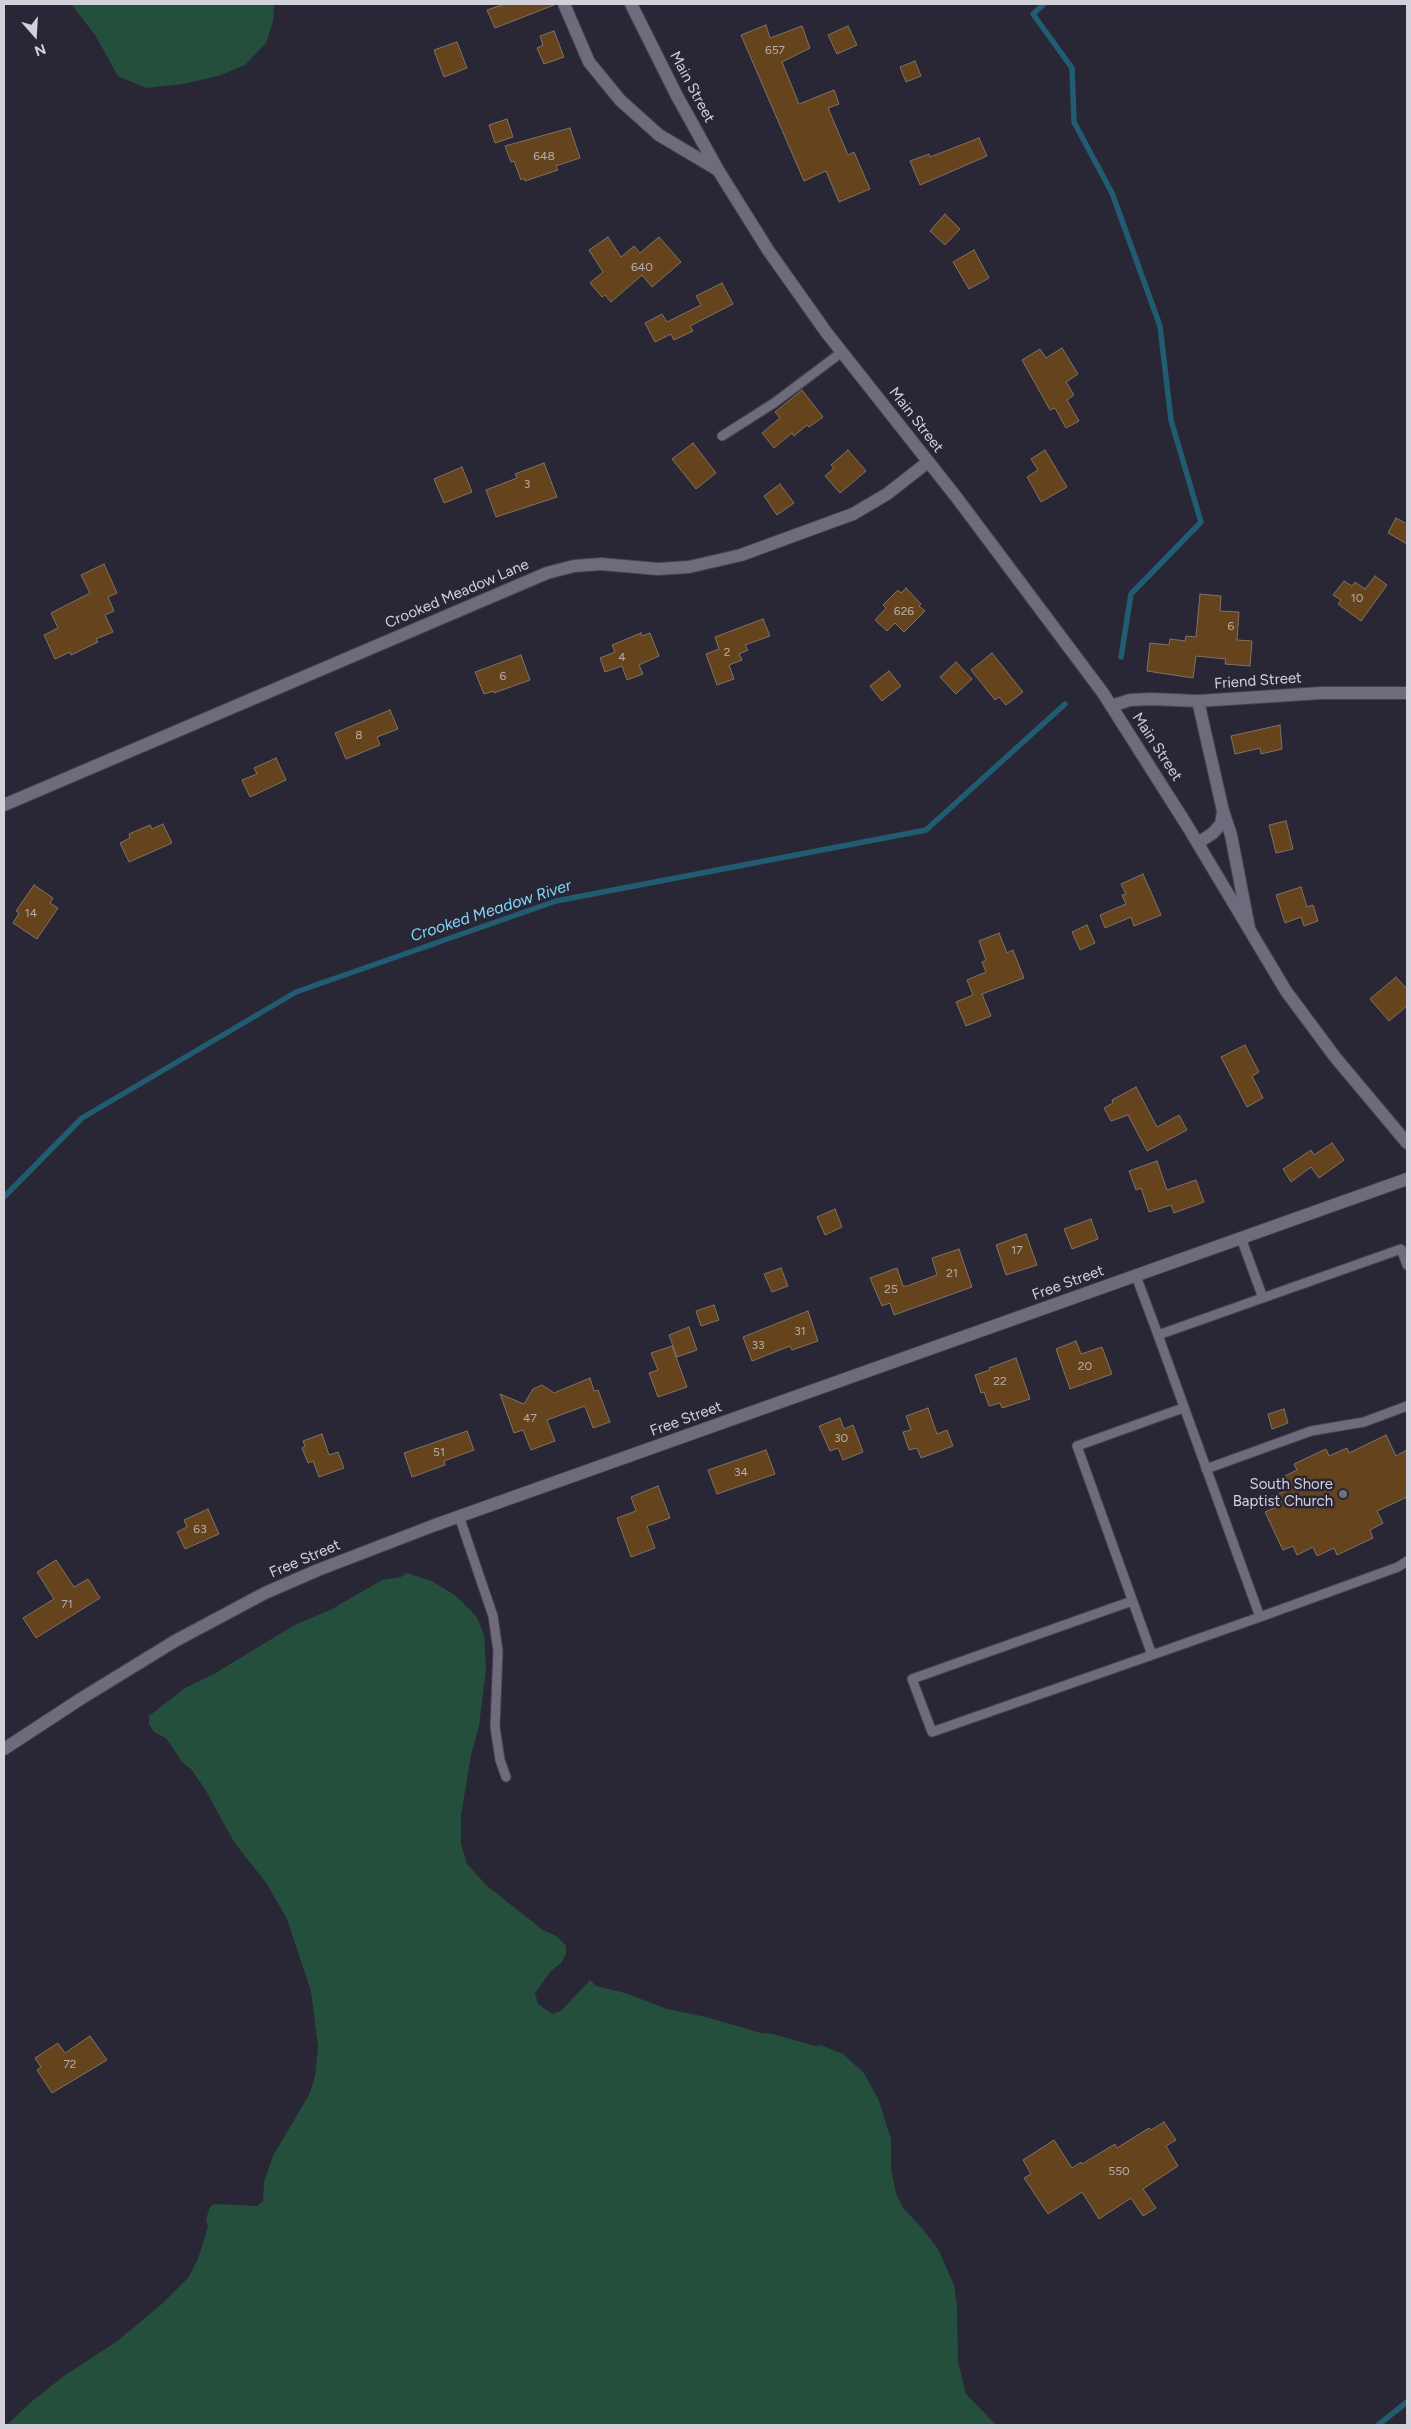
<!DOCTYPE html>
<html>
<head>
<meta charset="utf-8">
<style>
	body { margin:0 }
	#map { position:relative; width:1411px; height:2429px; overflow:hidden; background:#292735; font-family:Figtree,sans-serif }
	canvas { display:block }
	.frame { position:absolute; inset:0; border:5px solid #d2d1da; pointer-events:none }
	.north { position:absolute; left:10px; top:10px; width:50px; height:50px; -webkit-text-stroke:4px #292735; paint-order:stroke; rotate:161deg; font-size:14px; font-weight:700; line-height:20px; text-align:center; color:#d2d1da }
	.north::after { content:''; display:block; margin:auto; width:18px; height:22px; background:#d2d1da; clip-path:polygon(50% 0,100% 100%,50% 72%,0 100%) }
</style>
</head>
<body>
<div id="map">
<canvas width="1411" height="2429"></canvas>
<div class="frame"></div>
<div class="north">N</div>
</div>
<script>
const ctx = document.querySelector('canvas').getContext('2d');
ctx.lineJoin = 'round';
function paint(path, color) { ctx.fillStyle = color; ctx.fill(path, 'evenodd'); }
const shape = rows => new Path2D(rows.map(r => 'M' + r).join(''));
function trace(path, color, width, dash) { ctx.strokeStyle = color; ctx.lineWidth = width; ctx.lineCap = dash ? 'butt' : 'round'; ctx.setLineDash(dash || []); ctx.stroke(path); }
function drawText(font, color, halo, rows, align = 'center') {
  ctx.font = font + ' Figtree,sans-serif'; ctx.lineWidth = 5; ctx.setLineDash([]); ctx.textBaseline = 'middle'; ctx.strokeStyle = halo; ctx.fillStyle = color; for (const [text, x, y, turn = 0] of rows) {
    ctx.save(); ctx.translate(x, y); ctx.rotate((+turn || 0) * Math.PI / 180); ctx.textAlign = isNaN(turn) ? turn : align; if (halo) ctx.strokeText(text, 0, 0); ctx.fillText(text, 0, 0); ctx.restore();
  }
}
paint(shape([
	[71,4,274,4,273,21,266,43,245,65,218,76,183,84,146,88,118,76,95,35],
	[407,1573,432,1581,456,1596,476,1616,484,1634,486,1669,479,1726,471,1755,461,1815,461,1844,467,1864,487,1886,543,1930,558,1937,566,1946,566,1954,561,1963,551,1971,535,1993,538,2004,552,2014,561,2011,590,1980,596,1986,625,1993,667,2009,706,2017,761,2033,773,2034,815,2046,820,2045,843,2054,864,2073,879,2101,891,2139,891,2168,896,2194,903,2208,921,2227,938,2249,954,2285,957,2306,958,2362,966,2394,996,2425,7,2425,31,2402,64,2376,116,2342,163,2303,188,2278,198,2259,208,2227,206,2219,210,2207,214,2204,257,2206,263,2201,264,2182,273,2156,310,2093,315,2076,318,2047,311,1991,287,1919,267,1884,234,1842,205,1789,191,1769,183,1763,166,1738,154,1732,149,1724,149,1716,185,1688,214,1674,293,1626,332,1609,382,1580,401,1577]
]), '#254f3d');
trace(shape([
	[1044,4,1033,14,1072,68,1074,122,1112,193,1160,326,1171,420,1201,522,1131,594,1121,657],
	[4,1197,82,1118,296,992,556,901,926,830,1065,704],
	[1378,2425,1407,2402]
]), '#215c72', 5.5);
const building = shape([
	[505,4,554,4,554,5,495,28,487,10,505,4],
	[766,25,770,38,802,26,810,48,782,62,799,104,834,90,839,104,828,108,848,155,854,152,870,189,839,202,826,171,804,181,741,35,766,25],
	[848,26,857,45,837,54,828,35,848,26],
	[554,31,564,57,544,64,537,48,543,45,540,36,554,31],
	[457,42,467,68,444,77,434,50,457,42],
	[915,61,921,76,906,82,900,67,915,61],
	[507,119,513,137,495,143,489,125,507,119],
	[570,128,580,158,556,166,558,170,525,181,524,178,521,180,514,161,511,162,505,146,570,128],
	[979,138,987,156,920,185,910,161,929,154,930,157,979,138],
	[945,214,960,229,945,245,930,231,945,214],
	[608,237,621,257,634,246,640,253,659,237,681,262,652,287,642,275,611,302,605,295,602,297,590,283,603,272,589,250,608,237],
	[974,250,989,278,969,289,953,262,974,250],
	[722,283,733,304,690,326,693,331,674,340,671,334,655,342,645,323,662,314,667,322,701,305,696,296,722,283],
	[1062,348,1078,374,1066,382,1074,395,1067,400,1079,421,1066,428,1055,408,1050,410,1022,360,1040,349,1046,358,1062,348],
	[802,390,823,417,809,427,807,425,794,436,792,433,774,448,762,433,780,418,775,412,802,390],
	[693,443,716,473,696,489,672,459,693,443],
	[848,450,866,471,840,493,825,476,834,468,831,465,848,450],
	[1045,450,1067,487,1041,502,1027,477,1038,470,1031,459,1045,450],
	[544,463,557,497,496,517,486,490,517,478,515,474,544,463],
	[462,467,472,492,444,503,434,479,462,467],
	[780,484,794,503,777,515,764,496,780,484],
	[1396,518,1407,524,1407,544,1388,533,1396,518],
	[104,564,117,593,108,597,114,611,105,615,113,632,96,639,98,642,71,655,70,652,55,659,44,635,58,628,51,613,90,593,81,575,104,564],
	[1375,576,1387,585,1361,621,1338,604,1341,600,1333,595,1344,581,1352,586,1355,582,1365,589,1375,576],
	[906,588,921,604,919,606,925,611,904,632,895,623,887,631,875,620,886,608,883,605,898,590,901,593,906,588],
	[1200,594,1221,596,1220,611,1239,612,1237,640,1252,641,1250,666,1225,664,1226,659,1196,656,1193,678,1147,671,1150,643,1169,645,1170,639,1185,641,1186,636,1196,637,1200,594],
	[763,619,770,636,745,645,748,650,739,654,742,660,729,665,734,679,717,685,706,654,719,649,715,637,763,619],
	[641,633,642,636,650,633,659,656,639,665,643,674,627,680,622,666,605,672,600,658,615,652,612,645,641,633],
	[992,653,1023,692,1006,705,999,697,995,700,971,670,992,653],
	[521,655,530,680,494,693,494,691,484,694,475,672,521,655],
	[956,662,972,679,956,694,940,677,956,662],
	[889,671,901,686,882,701,870,686,889,671],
	[390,710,398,729,377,737,380,745,346,759,335,733,390,710],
	[1280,725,1282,749,1261,754,1260,748,1235,754,1231,736,1280,725],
	[276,758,286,780,250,797,242,780,257,774,254,768,276,758],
	[1286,821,1293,849,1276,853,1269,825,1286,821],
	[163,824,172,843,129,862,120,843,130,838,129,834,150,825,152,829,163,824],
	[1143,874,1161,915,1134,926,1131,917,1105,928,1100,915,1126,904,1122,895,1126,894,1121,884,1143,874],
	[34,885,53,898,50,903,58,908,37,939,13,923,19,913,16,911,34,885],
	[1301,887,1307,907,1313,905,1318,921,1304,926,1301,917,1285,923,1276,895,1301,887],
	[1087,925,1095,943,1080,950,1072,932,1087,925],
	[999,933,1007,953,1013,950,1024,978,982,994,991,1016,966,1026,956,1002,973,995,967,980,986,972,982,962,986,960,979,941,999,933],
	[1396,977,1407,989,1407,1006,1389,1021,1370,999,1396,977],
	[1245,1045,1259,1072,1252,1076,1263,1098,1247,1107,1221,1057,1245,1045],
	[1136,1087,1157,1127,1179,1115,1187,1130,1147,1151,1128,1115,1111,1121,1104,1108,1113,1103,1112,1100,1136,1087],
	[1332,1143,1344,1160,1319,1178,1311,1167,1291,1182,1283,1169,1311,1150,1314,1155,1332,1143],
	[1157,1161,1167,1190,1196,1180,1204,1202,1174,1213,1171,1205,1149,1212,1141,1188,1136,1190,1129,1171,1157,1161],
	[835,1209,842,1227,825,1235,817,1217,835,1209],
	[1091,1219,1098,1239,1072,1249,1064,1229,1091,1219],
	[1026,1234,1037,1265,1006,1275,996,1245,1026,1234],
	[959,1249,972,1287,894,1315,890,1303,882,1306,870,1278,897,1268,903,1286,907,1286,937,1275,932,1258,959,1249],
	[781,1268,788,1286,772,1292,764,1274,781,1268],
	[714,1305,719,1320,701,1326,696,1311,714,1305],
	[808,1311,818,1341,792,1350,790,1346,752,1361,743,1337,808,1311],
	[689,1327,697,1350,677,1357,669,1335,689,1327],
	[1076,1341,1081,1354,1102,1347,1112,1374,1070,1389,1056,1349,1076,1341],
	[672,1346,687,1387,658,1397,649,1373,658,1370,651,1353,672,1346],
	[1016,1358,1030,1399,1002,1408,1000,1403,989,1406,984,1392,981,1393,975,1375,990,1370,989,1368,1016,1358],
	[590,1378,594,1391,598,1390,610,1422,593,1428,585,1406,547,1420,555,1441,531,1450,523,1430,514,1433,500,1394,524,1404,533,1389,542,1385,554,1393,590,1378],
	[928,1408,937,1434,947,1430,953,1446,921,1458,917,1448,909,1450,903,1432,911,1430,906,1416,928,1408],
	[1284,1409,1288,1423,1272,1429,1268,1414,1284,1409],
	[840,1418,844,1429,853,1425,863,1452,843,1460,838,1448,830,1451,819,1426,840,1418],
	[467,1431,474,1450,444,1461,445,1465,412,1477,404,1453,467,1431],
	[322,1434,329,1455,338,1452,344,1468,319,1477,313,1461,308,1463,302,1448,305,1446,303,1441,322,1434],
	[1386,1435,1396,1456,1407,1450,1407,1497,1377,1511,1383,1523,1370,1530,1373,1538,1337,1555,1334,1548,1317,1556,1313,1547,1297,1555,1293,1546,1283,1550,1265,1512,1276,1507,1271,1497,1285,1491,1279,1479,1297,1470,1294,1464,1326,1449,1329,1456,1347,1448,1349,1453,1386,1435],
	[766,1450,775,1474,717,1494,708,1470,766,1450],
	[658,1486,670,1518,647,1526,655,1548,631,1557,617,1518,636,1511,631,1497,658,1486],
	[208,1509,219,1534,185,1549,177,1532,187,1527,184,1520,208,1509],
	[56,1560,74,1587,88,1579,100,1598,36,1638,23,1618,54,1599,37,1572,56,1560],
	[90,2036,107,2060,52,2093,37,2070,41,2067,35,2058,58,2043,65,2053,90,2036],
	[1164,2122,1176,2140,1166,2146,1178,2166,1143,2189,1156,2208,1143,2216,1131,2198,1099,2219,1082,2192,1048,2214,1024,2178,1031,2174,1023,2160,1054,2140,1072,2168,1081,2162,1082,2164,1115,2144,1117,2148,1149,2128,1151,2130,1164,2122]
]);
paint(building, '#64431d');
trace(building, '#7f7366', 1);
const service = shape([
	[722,436,774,403,842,352],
	[1241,1238,1263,1298],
	[1407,1265,1401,1249,1158,1335,1260,1617,1398,1567,1407,1561],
	[1136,1276,1158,1335],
	[1183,1408,1077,1446,1152,1655,1260,1617],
	[1206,1469,1311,1431,1364,1422,1407,1406],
	[459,1516,493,1616,498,1651,495,1727,500,1760,506,1777],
	[1132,1601,912,1679,932,1732,1152,1655]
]);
const minor = shape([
	[564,4,589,62,620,100,659,135,718,170],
	[1198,701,1223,811,1231,835,1249,928],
	[1111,706,1130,700,1151,699,1198,701,1321,693,1407,693],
	[4,805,547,573,574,566,601,564,658,569,689,567,741,555,853,514,887,494,928,462],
	[1198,843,1213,833,1221,824,1223,811]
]);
const tertiary = shape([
	[4,1749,82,1698,175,1641,265,1593,318,1570,435,1525,1407,1179]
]);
const secondary = shape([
	[631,4,677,96,718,170,768,250,826,332,957,498,1103,693,1188,827,1286,991,1335,1057,1407,1143]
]);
trace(service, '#44424d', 11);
trace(minor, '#44424d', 14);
trace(tertiary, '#44424d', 14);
trace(secondary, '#44424d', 14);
trace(service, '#6e6c7c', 9);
trace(minor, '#6e6c7c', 12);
trace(tertiary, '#6e6c7c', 12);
trace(secondary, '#6e6c7c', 12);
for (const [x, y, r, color] of [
	[1343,1494,5,"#6b7280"]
]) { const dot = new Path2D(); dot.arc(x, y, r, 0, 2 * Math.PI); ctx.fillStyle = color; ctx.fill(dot); trace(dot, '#292735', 2); }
drawText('12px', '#b6aeab', null, [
	["657",775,50],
	["648",544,156],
	["640",642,267],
	["3",527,484],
	["10",1357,598],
	["626",904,611],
	["6",1231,626],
	["2",727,652],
	["4",622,657],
	["6",503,676],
	["8",359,735],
	["14",31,913],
	["17",1017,1250],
	["21",952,1273],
	["25",891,1289],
	["31",800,1331],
	["33",758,1345],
	["20",1085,1366],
	["22",1000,1381],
	["47",530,1418],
	["30",841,1438],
	["51",439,1452],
	["34",741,1472],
	["63",200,1529],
	["71",67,1604],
	["72",70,2064],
	["550",1119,2171]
]);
drawText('15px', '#d2d1da', '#292735', [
	["Main Street",692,87,62],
	["Main Street",916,420,52],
	["Crooked Meadow Lane",457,594,-23],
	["Friend Street",1258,681,-4],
	["Main Street",1157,747,57],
	["Free Street",1068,1283,-20],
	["Free Street",686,1419,-20],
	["Free Street",305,1559,-23]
]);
drawText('15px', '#d2d1da', '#292735', [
	["South Shore",1333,1485],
	["Baptist Church",1333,1502]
], 'right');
drawText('italic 16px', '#7fd8fd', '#292735', [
	["Crooked Meadow River",491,911,-18]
]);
</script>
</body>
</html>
